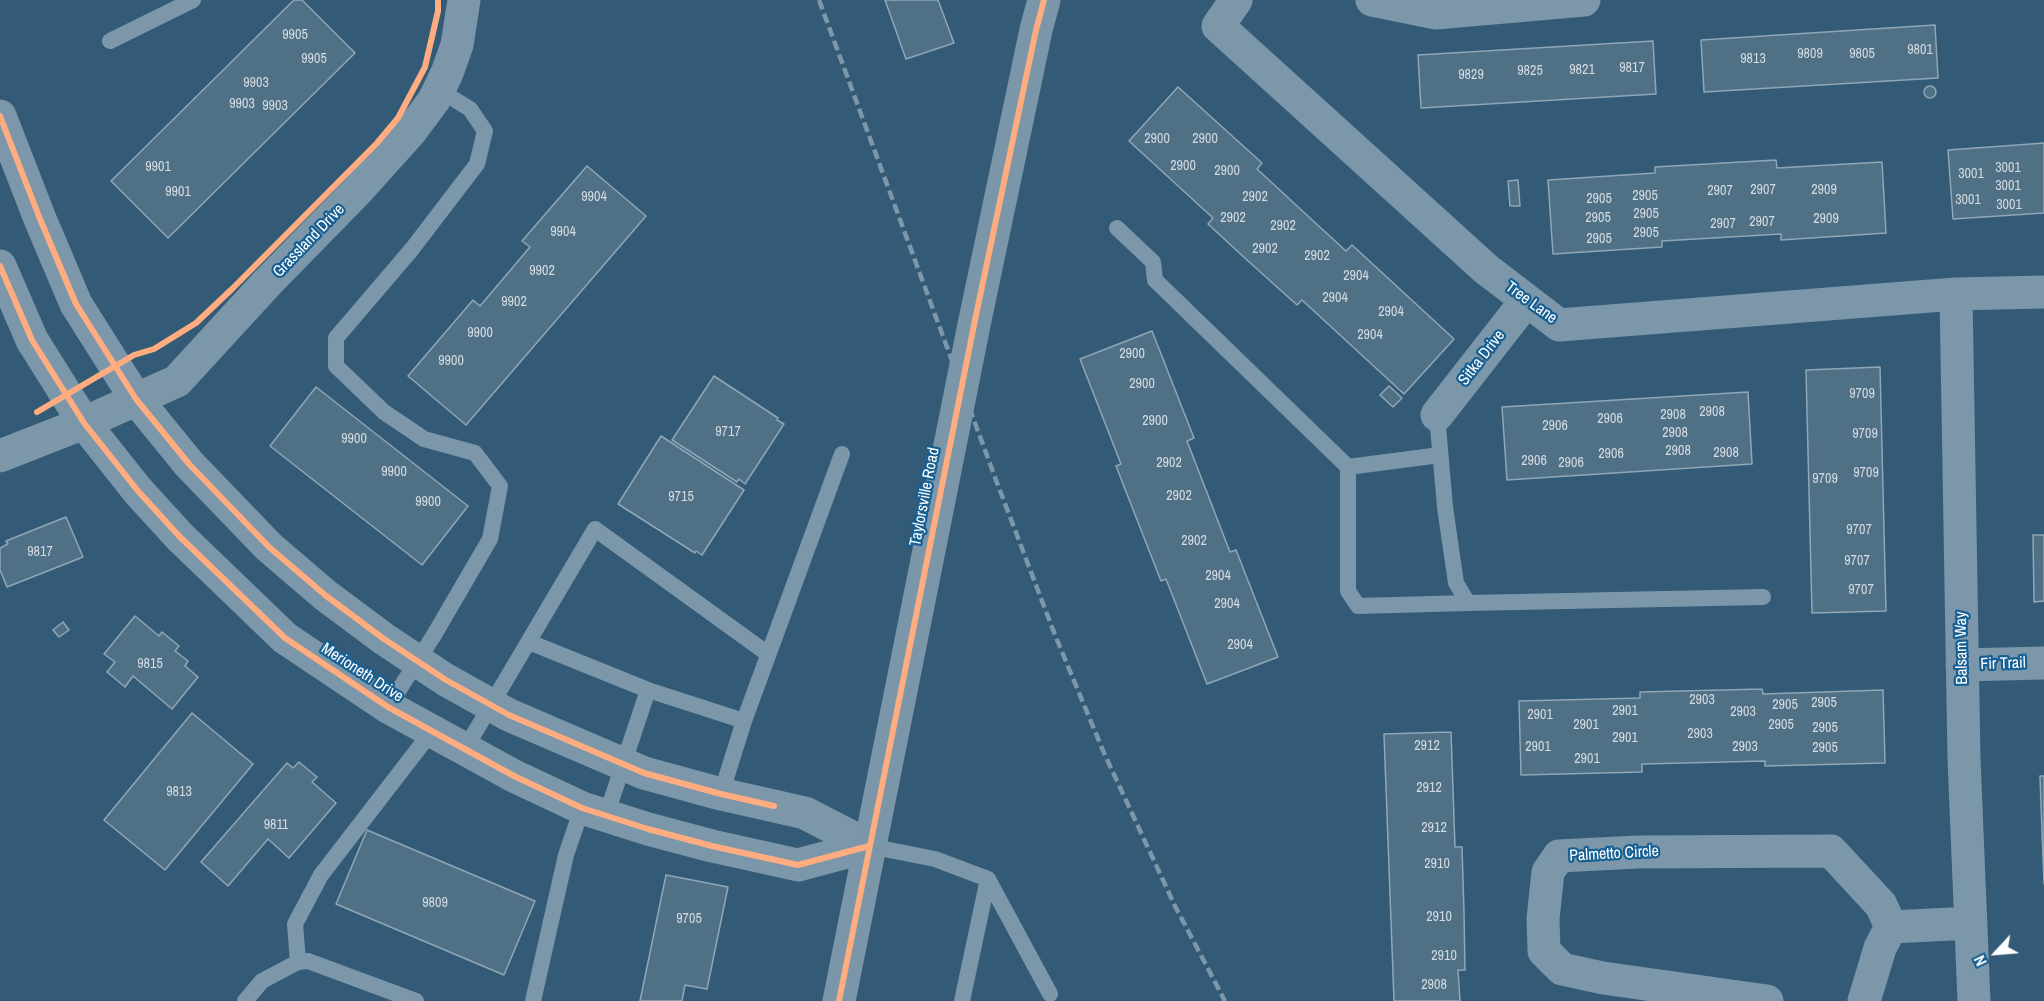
<!DOCTYPE html>
<html>
<head>
<meta charset="utf-8">
<style>
	body { margin:0 }
	#map { position:relative; width:2044px; height:1001px; overflow:hidden; background:#335b77; font-family:"Archivo Narrow",sans-serif }
	canvas { display:block }
	.north { position:absolute; left:1966px; top:923px; width:60px; height:60px; -webkit-text-stroke:4px #176093; paint-order:stroke; rotate:244deg; font-size:16px; font-weight:700; line-height:24px; text-align:center; color:#fff }
	.north::after { content:''; display:block; margin:auto; width:21px; height:27px; background:#fff; clip-path:polygon(50% 0,100% 100%,50% 72%,0 100%) }
</style>
</head>
<body>
<div id="map">
<canvas width="2044" height="1001"></canvas>
<div class="north">N</div>
</div>
<script>
const ctx = document.querySelector('canvas').getContext('2d');
ctx.lineJoin = 'round';
function paint(path, color) { ctx.fillStyle = color; ctx.fill(path, 'evenodd'); }
const shape = rows => new Path2D(rows.map(r => 'M' + r).join(''));
function trace(path, color, width, dash) { ctx.strokeStyle = color; ctx.lineWidth = width; ctx.lineCap = dash ? 'butt' : 'round'; ctx.setLineDash(dash || []); ctx.stroke(path); }
function drawText(font, color, halo, rows, align = 'center') {
  ctx.font = font + ' "Archivo Narrow",sans-serif'; ctx.lineWidth = 4.5; ctx.setLineDash([]); ctx.textBaseline = 'middle'; ctx.strokeStyle = halo; ctx.fillStyle = color; for (const [text, x, y, turn = 0] of rows) {
    ctx.save(); ctx.translate(x, y); ctx.rotate((+turn || 0) * Math.PI / 180); ctx.textAlign = isNaN(turn) ? turn : align; if (halo) ctx.strokeText(text, 0, 0); ctx.fillText(text, 0, 0); ctx.restore();
  }
}
const building = shape([
	[294,0,302,0,355,53,168,238,111,181,294,0],
	[885,0,938,0,954,43,906,59,885,0],
	[1935,25,1938,78,1704,92,1701,40,1935,25],
	[1653,41,1656,94,1421,108,1418,55,1653,41],
	'1924 92a6 6 0 1 1 12 0a6 6 0 1 1-12 0Z',
	[1178,87,1262,163,1257,169,1310,218,1346,251,1352,245,1454,339,1404,394,1302,300,1297,305,1247,260,1208,224,1213,218,1129,141,1178,87],
	[2044,143,2044,213,1953,219,1948,150,2044,143],
	[1776,160,1777,168,1882,162,1886,233,1781,240,1781,234,1662,241,1662,247,1553,254,1548,180,1655,173,1655,167,1776,160],
	[587,166,646,216,466,425,408,376,473,300,480,306,530,247,522,241,587,166],
	[1518,180,1520,206,1510,206,1508,181,1518,180],
	[1152,331,1194,438,1187,441,1230,552,1236,550,1278,657,1207,684,1166,579,1161,581,1116,466,1121,464,1080,359,1152,331],
	[1880,367,1886,611,1812,613,1806,370,1880,367],
	[714,376,778,418,777,420,784,424,745,484,739,479,737,482,672,440,714,376],
	[1389,386,1402,398,1393,407,1380,395,1389,386],
	[316,387,468,506,422,565,270,446,316,387],
	[1748,392,1752,464,1507,480,1502,407,1748,392],
	[661,436,744,490,702,555,696,551,695,553,618,504,661,436],
	[66,517,83,557,7,587,0,570,0,548,8,544,6,541,66,517],
	[2033,535,2044,535,2044,601,2034,602,2033,535],
	[135,616,159,636,162,632,179,646,175,651,188,661,185,666,198,677,172,709,133,676,125,687,107,672,115,662,104,654,135,616],
	[63,622,69,630,59,637,53,630,63,622],
	[1762,689,1763,694,1883,690,1885,763,1765,766,1765,761,1642,764,1642,772,1521,775,1519,701,1640,698,1640,692,1762,689],
	[192,713,253,764,165,870,104,820,192,713],
	[1451,732,1455,847,1462,847,1464,912,1465,970,1458,970,1460,1001,1394,1001,1384,734,1451,732],
	[299,762,317,777,312,782,336,803,289,858,268,839,228,886,201,862,287,763,293,768,299,762],
	[2040,776,2044,776,2044,884,2042,832,2040,776],
	[367,830,535,901,504,975,336,904,367,830],
	[666,875,728,887,707,989,685,985,682,1001,640,1001,666,875]
]);
paint(building, '#507086');
trace(building, '#90a7b7', 1.5);
trace(shape([
	[110,41,193,0],
	[1117,228,1153,262,1155,280,1348,467,1348,591,1358,606,1468,603],
	[1437,415,1445,507,1456,583,1468,603,1763,597],
	[1348,467,1440,455],
	[529,642,648,690],
	[388,707,434,635,490,539,500,486,475,453,424,439,384,412,336,366,336,338,412,249,477,164,485,131,470,109,439,90],
	[744,721,842,454],
	[465,749,595,529,768,654],
	[606,816,648,690,744,721,721,794],
	[869,846,935,859,988,879,962,1001],
	[988,879,1050,994],
	[298,962,295,924,321,875,432,731],
	[245,1001,262,981,298,962,308,961,416,1001],
	[533,1001,566,855,582,808]
]), '#7c97a9', 16);
trace(shape([
	[1236,0,1218,26,1486,269,1559,325,1956,294,2044,292],
	[1372,0,1436,13,1584,0],
	[0,116,40,219,76,304,136,399,189,464,269,547,325,595,384,639,446,680,509,715,644,773,721,794,805,813,869,846],
	[0,266,32,340,84,423,138,491,180,537,285,638,388,707,514,776,582,808,648,829,712,846,798,865,869,846],
	[1956,294,1964,759,1974,1001],
	[1437,415,1526,301],
	[0,456,84,423,177,381,267,283,357,191,411,131,434,100,447,73,457,45,464,0],
	[1962,665,2044,663],
	[1891,927,1971,923],
	[1767,1001,1603,978,1562,969,1544,951,1543,919,1548,872,1559,856,1638,852,1831,851,1881,905,1891,927],
	[1864,1001,1880,948,1891,927]
]), '#7c97a9', 33);
trace(shape([
	[839,1001,975,320,1036,30,1044,0]
]), '#7a96a8', 33);
trace(shape([
	[819,0,996,480,1055,635,1104,753,1175,906,1225,1001]
]), '#7c97a9', 4.5, [10, 4.5]);
trace(shape([
	[0,116,40,219,76,304,136,399,189,464,269,547,325,595,384,639,446,680,509,715,644,773,721,794,774,806],
	[0,266,32,340,84,423,138,491,180,537,285,638,388,707,514,776,582,808,648,829,712,846,798,865,869,846],
	[37,412,134,355,154,349,196,323,232,289,377,143,398,118,425,67,438,11,438,0],
	[839,1001,975,320,1036,30,1044,0]
]), '#ffac80', 6);
drawText('14px', '#d3dbe1', null, [
	["9905",295,35],
	["9801",1920,50],
	["9809",1810,54],
	["9805",1862,54],
	["9905",314,59],
	["9813",1753,59],
	["9817",1632,68],
	["9821",1582,70],
	["9825",1530,71],
	["9829",1471,75],
	["9903",256,83],
	["9903",242,104],
	["9903",275,106],
	["2900",1157,139],
	["2900",1205,139],
	["2900",1183,166],
	["9901",158,167],
	["3001",2008,168],
	["2900",1227,171],
	["3001",1971,174],
	["3001",2008,186],
	["2907",1763,190],
	["2909",1824,190],
	["2907",1720,191],
	["9901",178,192],
	["2905",1645,196],
	["9904",594,197],
	["2902",1255,197],
	["2905",1599,199],
	["3001",1968,200],
	["3001",2009,205],
	["2905",1646,214],
	["2902",1233,218],
	["2905",1598,218],
	["2909",1826,219],
	["2907",1762,222],
	["2907",1723,224],
	["2902",1283,226],
	["9904",563,232],
	["2905",1646,233],
	["2905",1599,239],
	["2902",1265,249],
	["2902",1317,256],
	["9902",542,271],
	["2904",1356,276],
	["2904",1335,298],
	["9902",514,302],
	["2904",1391,312],
	["9900",480,333],
	["2904",1370,335],
	["2900",1132,354],
	["9900",451,361],
	["2900",1142,384],
	["9709",1862,394],
	["2908",1712,412],
	["2908",1673,415],
	["2906",1610,419],
	["2900",1155,421],
	["2906",1555,426],
	["9717",728,432],
	["2908",1675,433],
	["9709",1865,434],
	["9900",354,439],
	["2908",1678,451],
	["2908",1726,453],
	["2906",1611,454],
	["2906",1534,461],
	["2902",1169,463],
	["2906",1571,463],
	["9900",394,472],
	["9709",1866,473],
	["9709",1825,479],
	["2902",1179,496],
	["9715",681,497],
	["9900",428,502],
	["9707",1859,530],
	["2902",1194,541],
	["9817",40,552],
	["9707",1857,561],
	["2904",1218,576],
	["9707",1861,590],
	["2904",1227,604],
	["2904",1240,645],
	["9815",150,664],
	["2903",1702,700],
	["2905",1824,703],
	["2905",1785,705],
	["2901",1625,711],
	["2903",1743,712],
	["2901",1540,715],
	["2901",1586,725],
	["2905",1781,725],
	["2905",1825,728],
	["2903",1700,734],
	["2901",1625,738],
	["2912",1427,746],
	["2901",1538,747],
	["2903",1745,747],
	["2905",1825,748],
	["2901",1587,759],
	["2912",1429,788],
	["9813",179,792],
	["9811",276,825],
	["2912",1434,828],
	["2910",1437,864],
	["9809",435,903],
	["2910",1439,917],
	["9705",689,919],
	["2910",1444,956],
	["2908",1434,985]
]);
drawText('16px', '#fff', '#176093', [
	["Grassland Drive",309,241,-46],
	["Tree Lane",1531,303,36],
	["Sitka Drive",1482,358,-52],
	["Taylorsville Road",925,497,-79],
	["Balsam Way",1962,648,-91],
	["Fir Trail",2003,664,-2],
	["Merioneth Drive",362,673,33],
	["Palmetto Circle",1614,854,-3]
]);
</script>
</body>
</html>
